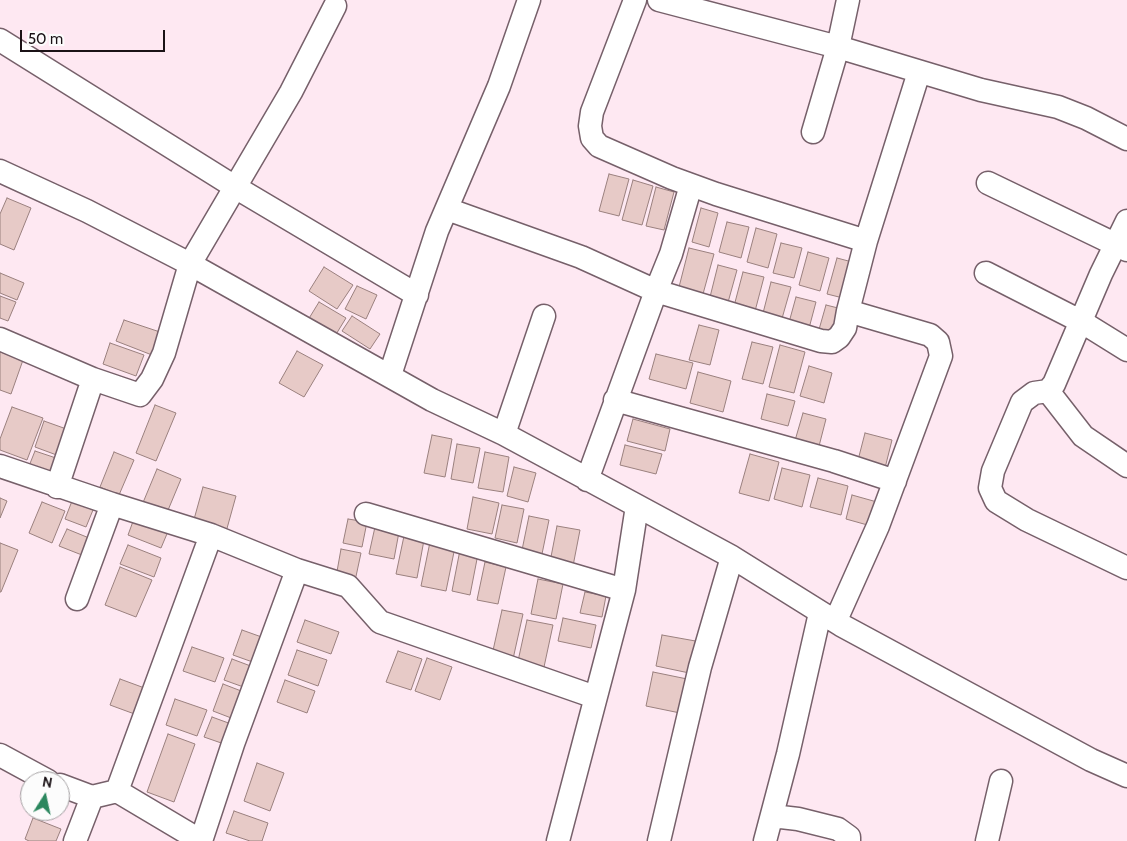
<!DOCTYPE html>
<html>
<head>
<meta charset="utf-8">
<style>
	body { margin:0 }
	#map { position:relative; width:1127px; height:841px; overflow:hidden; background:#fee8f2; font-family:Cabin,sans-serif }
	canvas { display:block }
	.north { position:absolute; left:20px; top:771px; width:50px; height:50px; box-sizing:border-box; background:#fcfcfc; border:1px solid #a29ea0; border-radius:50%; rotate:10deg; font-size:14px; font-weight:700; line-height:20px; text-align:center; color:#1b1216 }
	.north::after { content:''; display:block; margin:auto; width:18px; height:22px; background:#2b875e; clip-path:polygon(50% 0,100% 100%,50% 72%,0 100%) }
	.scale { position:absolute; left:20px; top:30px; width:145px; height:22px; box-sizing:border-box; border:2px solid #1b1216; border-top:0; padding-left:6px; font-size:15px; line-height:18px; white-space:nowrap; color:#1b1216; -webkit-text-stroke:4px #fcfcfc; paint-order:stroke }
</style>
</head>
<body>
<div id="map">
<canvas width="1127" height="841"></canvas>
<div class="north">N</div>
<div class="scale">50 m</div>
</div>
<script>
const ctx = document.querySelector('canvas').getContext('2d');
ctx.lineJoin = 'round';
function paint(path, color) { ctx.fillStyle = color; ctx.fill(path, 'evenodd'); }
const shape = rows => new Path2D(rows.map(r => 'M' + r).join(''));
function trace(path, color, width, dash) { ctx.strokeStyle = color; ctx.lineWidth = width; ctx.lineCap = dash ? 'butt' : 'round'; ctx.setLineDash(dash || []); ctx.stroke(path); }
const building = shape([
	[609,174,629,179,619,216,599,211,609,174],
	[633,180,653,186,642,225,622,220,633,180],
	[656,187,674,192,664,230,646,226,656,187],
	[7,198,31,208,14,250,0,244,0,214,7,198],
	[701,208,718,213,709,247,692,242,701,208],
	[727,222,749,227,741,258,719,252,727,222],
	[756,228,777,234,768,268,747,262,756,228],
	[781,243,802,248,794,278,773,273,781,243],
	[689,248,714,254,703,294,679,287,689,248],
	[808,252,829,258,820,291,799,285,808,252],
	[837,258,856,263,847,299,827,294,837,258],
	[718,265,737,270,727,306,709,301,718,265],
	[324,267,353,285,337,309,309,291,324,267],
	[743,272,764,277,754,315,733,310,743,272],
	[0,273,24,283,17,300,0,293,0,273],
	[771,282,791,287,781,322,762,317,771,282],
	[357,286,377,295,366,319,345,309,357,286],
	[0,296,16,302,8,321,0,318,0,296],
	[796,297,816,302,808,332,788,326,796,297],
	[319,302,346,318,335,336,308,320,319,302],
	[826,305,842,309,835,337,818,333,826,305],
	[352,316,380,334,370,349,342,331,352,316],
	[124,320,160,332,152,355,116,341,124,320],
	[699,325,719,330,710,365,689,360,699,325],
	[752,342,773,347,763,384,742,379,752,342],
	[110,343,144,355,136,376,103,364,110,343],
	[780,345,805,352,794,393,769,387,780,345],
	[297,351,323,365,304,397,279,383,297,351],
	[0,352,23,360,11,394,0,390,0,352],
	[656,354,693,363,686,389,649,379,656,354],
	[809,366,832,373,824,403,800,396,809,366],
	[698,372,731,381,723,412,690,403,698,372],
	[767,394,795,401,788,426,761,419,767,394],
	[155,405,176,413,156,461,136,453,155,405],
	[12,407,43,418,27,460,0,450,0,439,12,407],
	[803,413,826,419,818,450,794,444,803,413],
	[633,419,670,429,665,451,627,441,633,419],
	[44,421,72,431,62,457,35,447,44,421],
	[865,433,892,440,884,472,857,464,865,433],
	[432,435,452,439,445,477,424,473,432,435],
	[457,444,480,448,473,483,451,479,457,444],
	[625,445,662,454,656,474,620,465,625,445],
	[35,451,62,460,54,480,27,471,35,451],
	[114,452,134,460,119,495,100,487,114,452],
	[485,452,509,457,503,492,478,488,485,452],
	[750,454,779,462,769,501,739,493,750,454],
	[514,467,536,473,528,502,507,496,514,467],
	[782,468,810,475,802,507,774,499,782,468],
	[157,469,181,479,166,515,142,505,157,469],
	[818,478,848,486,841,515,810,507,818,478],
	[203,487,236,496,226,532,193,523,203,487],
	[852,495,877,502,871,526,846,519,852,495],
	[473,497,499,503,492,534,467,529,473,497],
	[0,498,7,501,0,518,0,498],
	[72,501,93,510,86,527,65,519,72,501],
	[42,502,65,511,52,543,29,533,42,502],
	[502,505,524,509,517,543,495,538,502,505],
	[135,516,169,529,161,548,128,535,135,516],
	[529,516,549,520,542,554,522,550,529,516],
	[348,519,367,522,362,547,343,543,348,519],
	[557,526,580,530,573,566,550,562,557,526],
	[375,527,399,532,394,559,369,554,375,527],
	[67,529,94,540,87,557,59,546,67,529],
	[404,536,424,540,417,578,396,574,404,536],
	[430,542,455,547,446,591,421,586,430,542],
	[0,543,18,550,1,592,0,592,0,543],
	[128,545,161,558,154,577,120,564,128,545],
	[341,549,361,553,355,581,336,577,341,549],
	[460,550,478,554,470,595,452,591,460,550],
	[485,562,506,567,498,604,477,600,485,562],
	[120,567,152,580,136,617,105,605,120,567],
	[538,579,563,584,556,619,531,614,538,579],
	[585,592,606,596,602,617,580,613,585,592],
	[502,610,523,614,513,659,492,655,502,610],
	[563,618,596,625,591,648,558,641,563,618],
	[305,620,339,632,331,654,297,642,305,620],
	[527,620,553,625,544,667,518,661,527,620],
	[242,630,270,640,261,665,233,655,242,630],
	[662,635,701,642,694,674,656,666,662,635],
	[192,647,224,658,215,682,183,671,192,647],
	[297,650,327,660,318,686,288,675,297,650],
	[398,651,422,659,411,690,386,682,398,651],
	[427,658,452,667,440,700,415,691,427,658],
	[232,659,256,668,249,689,224,680,232,659],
	[653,672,692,680,685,714,646,706,653,672],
	[120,679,150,690,140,716,110,705,120,679],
	[285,680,315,691,307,713,277,702,285,680],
	[223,684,249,694,239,721,213,711,223,684],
	[175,699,207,710,197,736,166,725,175,699],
	[212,717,234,725,227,745,204,737,212,717],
	[168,734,195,744,174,802,147,792,168,734],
	[257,763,284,773,270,811,244,801,257,763],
	[234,811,268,823,262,841,250,841,226,833,234,811],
	[33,818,61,829,56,841,29,841,25,839,33,818]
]);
paint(building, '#e7cac7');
trace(building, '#9a807e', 1);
const street = shape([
	[635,0,592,112,590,126,592,138,599,146,672,178,716,194,866,241],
	[659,0,838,47,981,90,1058,107,1086,118,1127,139],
	[0,40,235,187,417,295],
	[813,132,838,47,848,0],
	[0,171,87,211,190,264,432,400,504,434,732,557,841,625,1091,760,1127,776],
	[988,183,1127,250],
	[691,185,671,254,656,291,821,341,832,342,839,337,845,328,848,311],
	[447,209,581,257,656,291,587,480],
	[1127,221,1101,274,1054,384,1048,391,1083,436,1127,466],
	[986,273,1082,322,1127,350],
	[0,339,93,379,140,395,152,379,164,353,190,264,291,92,335,6],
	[390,375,437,231,499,86,529,0],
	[1048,391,1034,393,1022,402,993,471,990,488,996,501,1027,520,1127,568],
	[615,400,834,461,895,481],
	[504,434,544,316],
	[0,466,112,504],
	[57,487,93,379],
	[366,514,624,590],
	[297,570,348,586,380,622,595,697],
	[77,599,112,504,211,535,297,570,233,744,201,841],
	[836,620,878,526,941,356,938,342,930,335,848,311,866,241,919,72],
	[0,755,48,781],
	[60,785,92,797,117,791,201,841],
	[117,791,211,535],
	[772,816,798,819,838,829,849,837,849,841],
	[75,841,92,797],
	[558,841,624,590,637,506],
	[659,841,700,667,732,557],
	[765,841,788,754,820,613],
	[987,841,1001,781]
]);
trace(street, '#76606a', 25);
trace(street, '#fff', 22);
</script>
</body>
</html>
